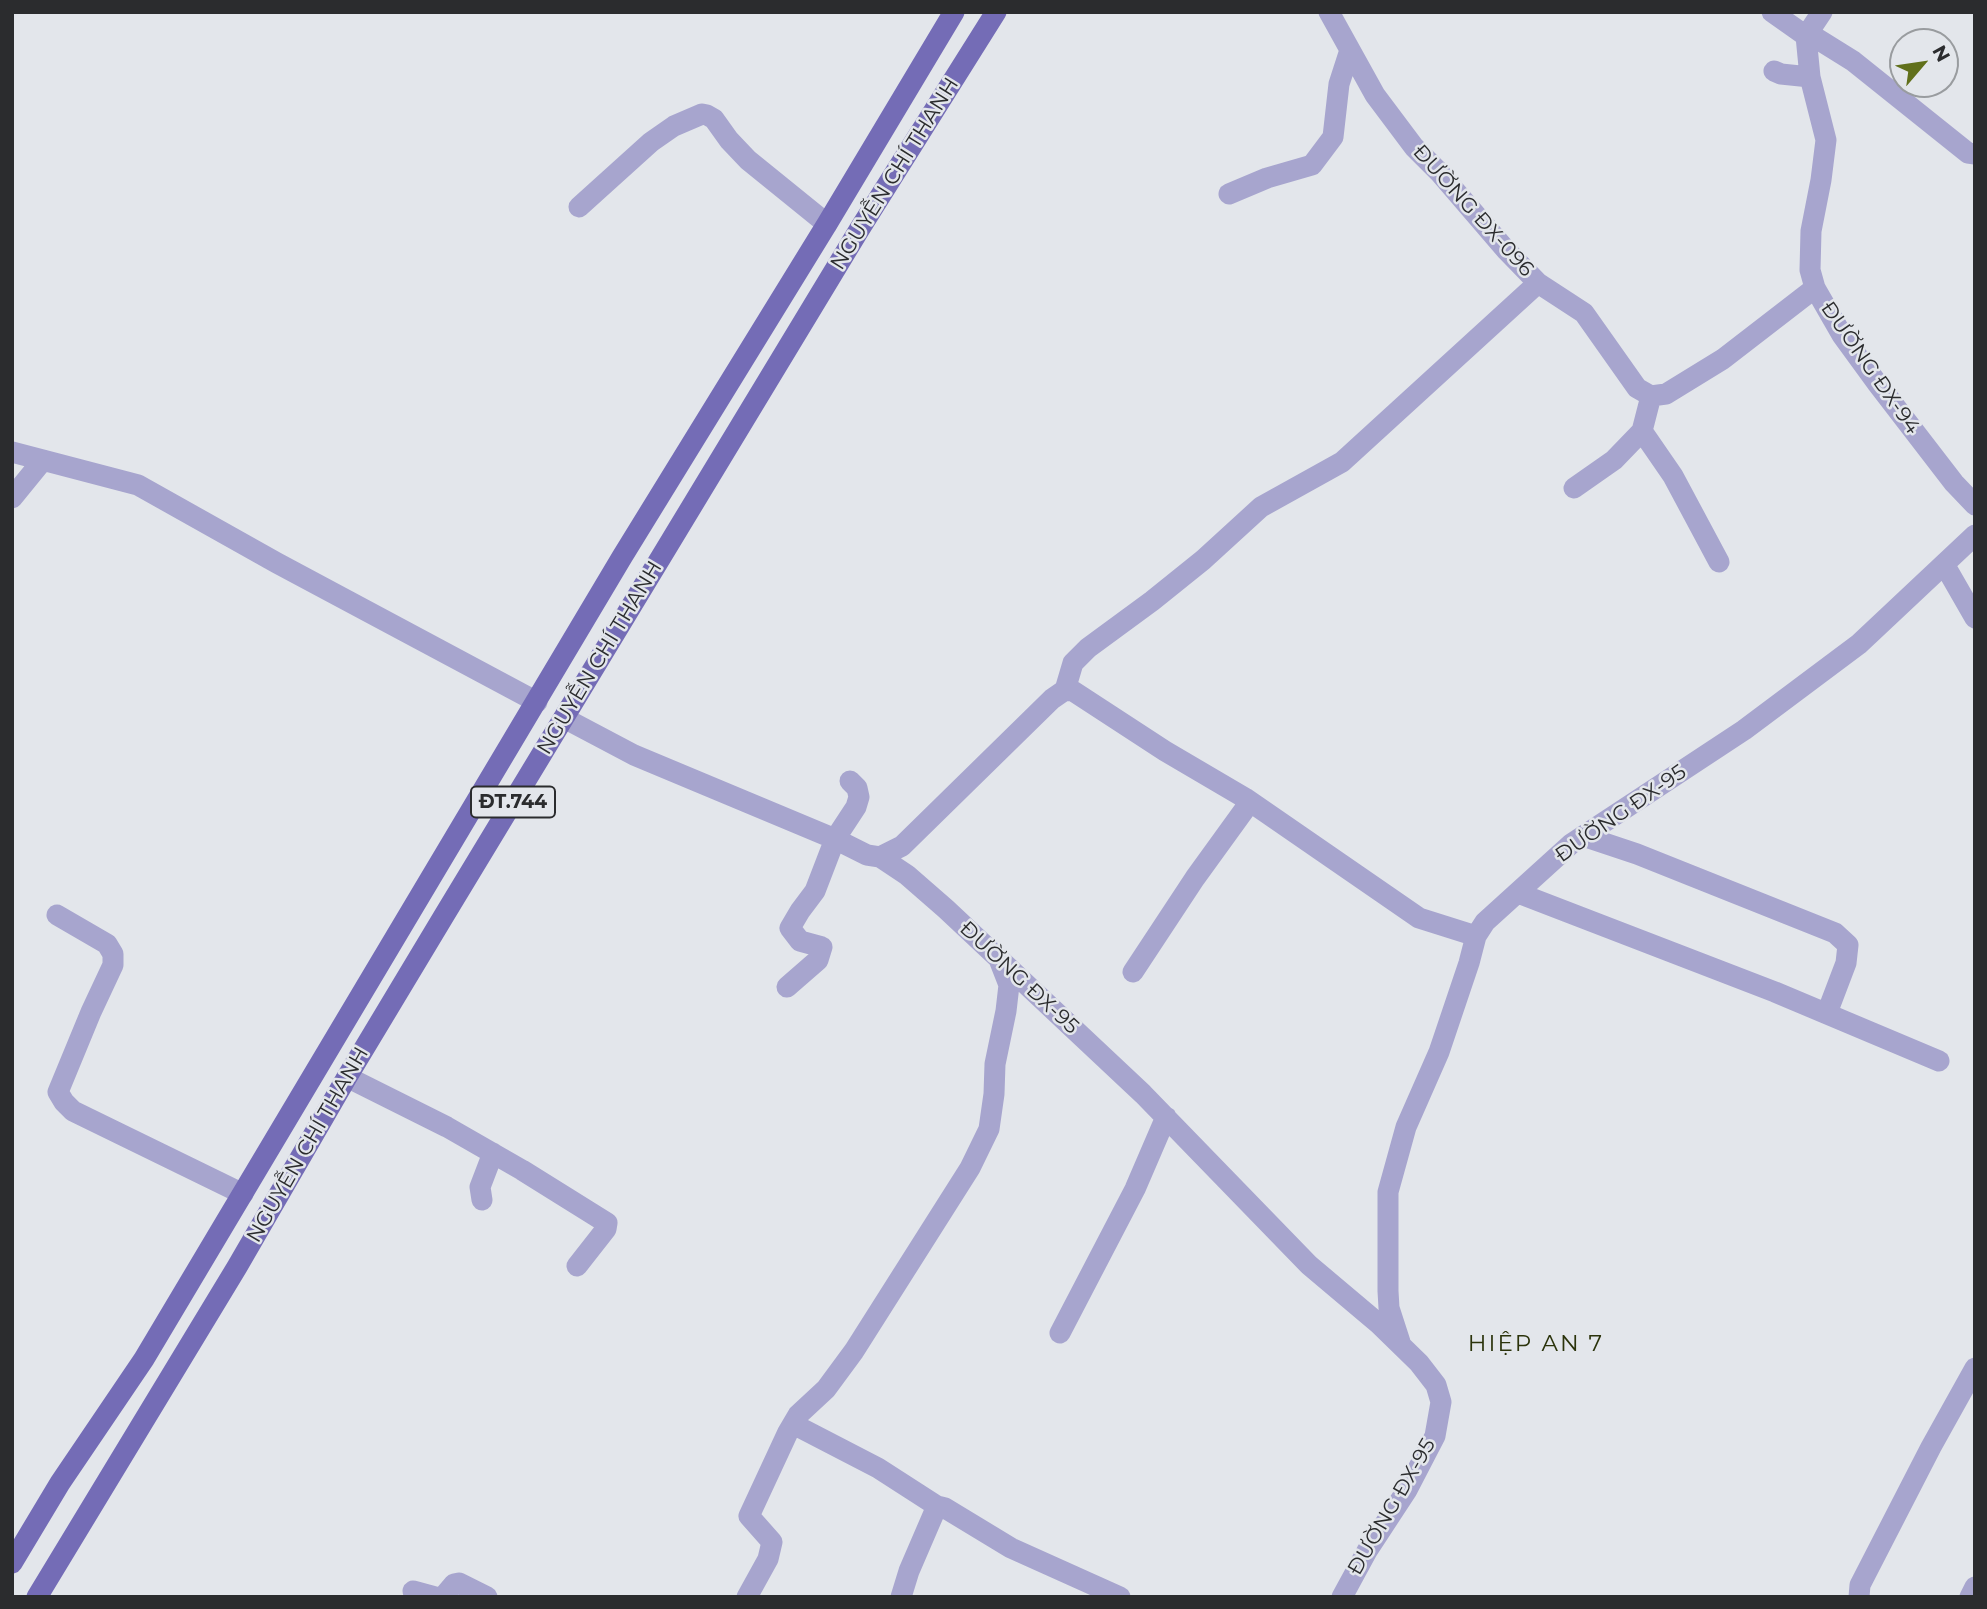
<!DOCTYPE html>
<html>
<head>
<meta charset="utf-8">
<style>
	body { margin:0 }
	#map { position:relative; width:1987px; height:1609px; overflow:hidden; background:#e3e6eb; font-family:Montserrat,sans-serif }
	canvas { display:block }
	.frame { position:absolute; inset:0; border:14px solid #2b2c2e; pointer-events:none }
	.north { position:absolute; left:1889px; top:28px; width:70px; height:70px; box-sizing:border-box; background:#e3e6eb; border:2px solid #999c9f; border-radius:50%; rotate:61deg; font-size:19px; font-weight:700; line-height:28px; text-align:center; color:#2b2c2e }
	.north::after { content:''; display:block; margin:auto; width:24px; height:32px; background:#61701b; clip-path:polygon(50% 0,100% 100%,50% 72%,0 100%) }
</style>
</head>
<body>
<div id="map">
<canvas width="1987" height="1609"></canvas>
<div class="frame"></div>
<div class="north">N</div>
</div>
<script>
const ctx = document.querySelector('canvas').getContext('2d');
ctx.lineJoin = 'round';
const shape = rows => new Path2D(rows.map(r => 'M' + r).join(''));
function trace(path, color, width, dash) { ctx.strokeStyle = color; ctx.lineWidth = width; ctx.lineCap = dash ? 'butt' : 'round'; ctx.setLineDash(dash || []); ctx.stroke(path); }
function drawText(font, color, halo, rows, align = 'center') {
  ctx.font = font + ' Montserrat,sans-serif'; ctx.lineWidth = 5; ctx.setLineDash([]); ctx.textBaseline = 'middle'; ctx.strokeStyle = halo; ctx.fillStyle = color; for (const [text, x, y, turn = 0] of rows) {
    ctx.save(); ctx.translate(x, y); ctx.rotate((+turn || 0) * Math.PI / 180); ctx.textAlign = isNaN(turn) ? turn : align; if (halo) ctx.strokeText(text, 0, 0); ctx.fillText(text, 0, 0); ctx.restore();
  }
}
trace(shape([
	[1329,12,1375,95,1414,147,1439,172,1506,250,1538,283,1584,313,1637,388,1651,396,1666,394,1723,359,1815,288],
	[1772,12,1806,36],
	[1822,12,1806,36,1810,77,1826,140,1821,180,1811,231,1810,270,1815,288,1842,335,1877,383,1954,483,1975,505],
	[1808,33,1853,61,1968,153,1975,154],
	[1774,71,1781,74,1810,77],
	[1229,194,1267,178,1312,165,1333,137,1339,84,1350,50],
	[579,207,651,142,674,126,702,114,707,115,714,119,729,140,748,160,827,224],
	[1642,431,1673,476,1719,562],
	[12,452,138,485,277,563,537,702],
	[1574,488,1614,460,1642,431,1651,396],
	[12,498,43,460],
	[1944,564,1975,618],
	[1065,690,1073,663,1088,648,1152,601,1203,560,1261,507,1342,462,1538,283],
	[564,718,634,755,835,839,867,855,880,857,907,875,946,909,1143,1094,1309,1265,1379,1324,1419,1363,1436,1385,1441,1402,1435,1436,1407,1490,1367,1551,1342,1597],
	[1583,836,1637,854,1835,933,1848,945,1846,963,1827,1013],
	[880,857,902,846,1052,699,1065,690,1073,691,1165,751,1245,798,1419,918,1476,936],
	[1518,893,1775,992,1939,1061],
	[57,915,107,944,113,954,113,965,91,1012,58,1092,64,1102,73,1111,243,1194],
	[1133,972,1195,878,1250,802],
	[787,987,818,960,822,947,800,941,790,928,800,911,815,891,835,839,856,807,859,797,857,788,850,781],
	[347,1077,447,1127,522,1170,607,1223,606,1229,577,1266],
	[482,1200,480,1187,493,1153],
	[1060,1333,1135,1189,1166,1117],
	[1400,1342,1389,1308,1388,1291,1388,1192,1406,1127,1439,1052,1469,963,1476,936,1485,922,1571,844,1744,730,1859,644,1975,535],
	[793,1424,878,1468,937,1506],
	[413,1591,435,1597],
	[443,1597,454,1584,459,1583,487,1597],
	[747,1597,768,1559,772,1542,749,1516,788,1432,798,1415,826,1389,854,1351,970,1168,989,1129,994,1094,995,1064,1006,1011,1009,985,1000,962],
	[901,1597,909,1571,937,1506,945,1508,1011,1548,1120,1597],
	[1859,1597,1860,1585,1931,1447,1975,1368],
	[1970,1597,1975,1587]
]), '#a7a5ce', 21);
trace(shape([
	[12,1563,60,1483,144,1359,622,557,827,224,954,12],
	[37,1597,237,1267,347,1077,445,914,859,230,996,12]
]), '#746cb6', 21);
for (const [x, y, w] of [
	[513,802,84]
]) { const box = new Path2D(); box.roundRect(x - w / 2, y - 15.5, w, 31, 5); ctx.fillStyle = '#e3e6eb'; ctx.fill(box); trace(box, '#2b2c2e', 2); }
drawText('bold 19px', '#2b2c2e', null, [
	["ĐT.744",513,802]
]);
drawText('21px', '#2b2c2e', '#e3e6eb', [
	["NGUYỄN CHÍ THANH",895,174,-58],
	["ĐƯỜNG ĐX-096",1473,211,48],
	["ĐƯỜNG ĐX-94",1870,368,55],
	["NGUYỄN CHÍ THANH",600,658,-59],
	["ĐƯỜNG ĐX-95",1621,814,-35],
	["ĐƯỜNG ĐX-95",1019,978,43],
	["NGUYỄN CHÍ THANH",308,1145,-60],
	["ĐƯỜNG ĐX-95",1392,1507,-60]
]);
ctx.letterSpacing = '2px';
drawText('23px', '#2b330b', '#e3e6eb', [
	["HIỆP AN 7",1536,1344]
]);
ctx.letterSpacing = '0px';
</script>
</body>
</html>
